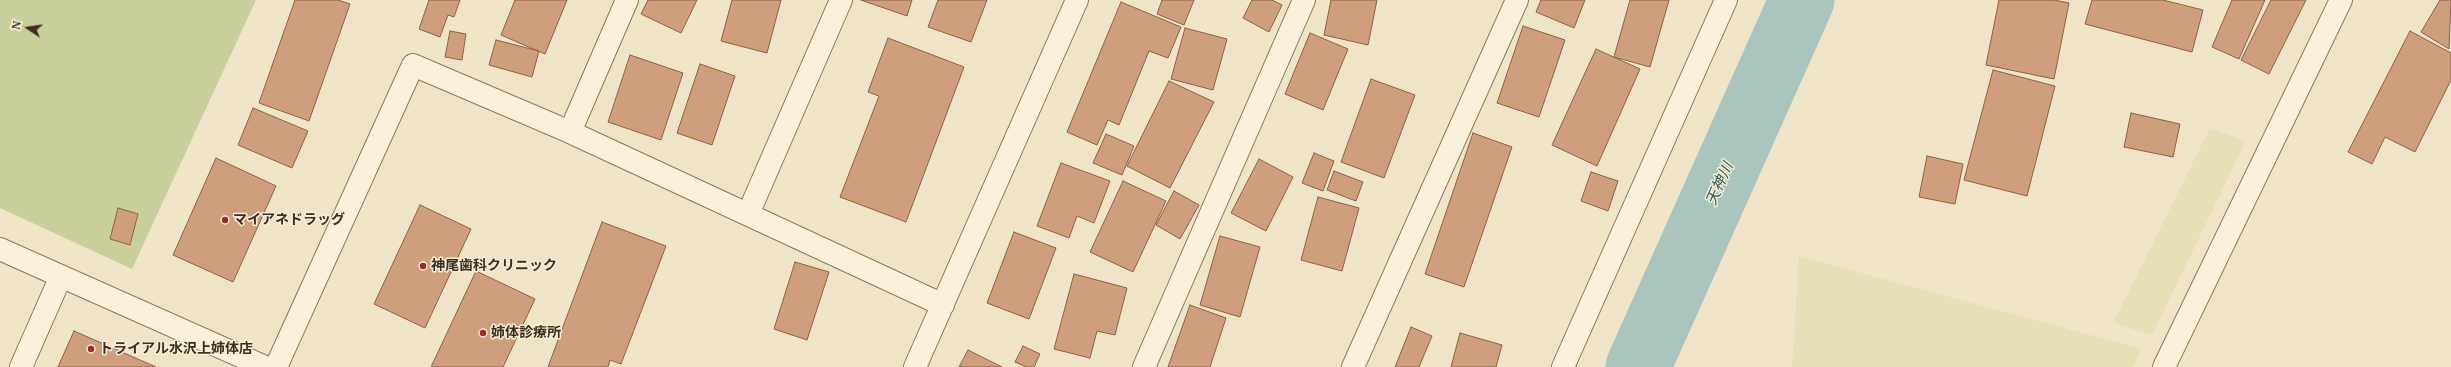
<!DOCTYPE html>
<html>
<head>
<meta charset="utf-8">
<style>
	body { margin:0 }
	#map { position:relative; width:2451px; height:367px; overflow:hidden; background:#f0e4c8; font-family:"Noto Serif",serif }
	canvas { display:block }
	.north { position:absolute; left:8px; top:8px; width:40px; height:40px; -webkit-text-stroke:3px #f7eed8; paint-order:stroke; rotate:283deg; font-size:11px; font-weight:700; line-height:16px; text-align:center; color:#3d2e20 }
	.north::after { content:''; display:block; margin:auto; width:14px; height:18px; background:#3d2e20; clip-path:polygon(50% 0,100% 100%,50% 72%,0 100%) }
</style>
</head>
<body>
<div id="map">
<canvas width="2451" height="367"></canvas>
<div class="north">N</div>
</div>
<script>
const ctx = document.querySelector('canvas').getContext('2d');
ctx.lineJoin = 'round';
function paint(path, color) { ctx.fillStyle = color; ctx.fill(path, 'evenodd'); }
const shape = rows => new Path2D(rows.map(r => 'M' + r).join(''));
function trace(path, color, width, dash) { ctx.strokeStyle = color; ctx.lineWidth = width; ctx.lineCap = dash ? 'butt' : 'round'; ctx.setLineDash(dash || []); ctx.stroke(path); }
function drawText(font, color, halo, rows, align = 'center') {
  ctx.font = font + ' "Noto Serif","Noto Sans JP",serif'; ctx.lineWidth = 3; ctx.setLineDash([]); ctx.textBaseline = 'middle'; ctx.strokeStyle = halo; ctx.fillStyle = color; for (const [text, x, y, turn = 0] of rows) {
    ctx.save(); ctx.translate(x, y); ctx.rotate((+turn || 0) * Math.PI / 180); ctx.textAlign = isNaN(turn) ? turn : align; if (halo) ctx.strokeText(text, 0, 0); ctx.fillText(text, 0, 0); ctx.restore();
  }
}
paint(shape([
	[2210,128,2246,141,2152,335,2113,323],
	[1799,256,2142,349,2133,367,1792,367]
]), '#e6deb5');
paint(shape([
	[0,0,256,0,132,269,0,208]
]), '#c9cf9b');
trace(shape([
	[1638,367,1802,0]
]), '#a9c4bc', 65);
const building = shape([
	[295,0,338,0,350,4,309,121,259,103,295,0],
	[429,0,460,0,454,17,448,15,440,37,419,29,429,0],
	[515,0,567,0,545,54,501,35,515,0],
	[648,0,697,0,681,33,641,14,648,0],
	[732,0,781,0,767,53,721,41,732,0],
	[861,0,912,0,907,16,861,0],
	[938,0,987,0,971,42,928,27,938,0],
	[1162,0,1194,0,1184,25,1157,14,1162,0],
	[1252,0,1272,0,1282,5,1269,32,1243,18,1252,0],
	[1331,0,1377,0,1368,45,1324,35,1331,0],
	[1541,0,1585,0,1574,28,1536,12,1541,0],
	[1630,0,1669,0,1650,67,1614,57,1630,0],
	[1999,0,2054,0,2069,3,2054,79,1986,65,1999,0],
	[2092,0,2163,0,2203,10,2192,52,2085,24,2092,0],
	[2232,0,2265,0,2239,59,2212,47,2232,0],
	[2271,0,2306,0,2269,74,2241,60,2271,0],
	[2440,0,2451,0,2449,49,2421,32,2440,0],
	[1121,2,1181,27,1168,58,1149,51,1119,125,1108,120,1097,145,1067,132,1121,2],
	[1523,26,1565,40,1539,117,1497,103,1523,26],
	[1185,28,1227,39,1213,90,1171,79,1185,28],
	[450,31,466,34,462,60,445,57,450,31],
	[2410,31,2451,53,2451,80,2415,152,2385,137,2372,164,2348,152,2410,31],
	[1310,33,1348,49,1323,110,1285,94,1310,33],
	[888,38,964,67,906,222,840,197,879,96,868,92,888,38],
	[496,40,539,51,532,77,489,65,496,40],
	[1596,49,1640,69,1597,166,1552,145,1596,49],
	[630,55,683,73,661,140,608,122,630,55],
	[700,64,735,76,712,145,677,133,700,64],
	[1993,70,2055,86,2027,196,1964,180,1993,70],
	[1371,79,1415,95,1384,178,1341,162,1371,79],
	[1169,81,1214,102,1170,188,1127,166,1169,81],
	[253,108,308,131,292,168,238,145,253,108],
	[2131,113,2180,124,2173,157,2124,147,2131,113],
	[1473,133,1512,147,1464,287,1425,274,1473,133],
	[1106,134,1134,146,1122,175,1093,163,1106,134],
	[1314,153,1334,161,1323,191,1302,183,1314,153],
	[1927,156,1963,164,1955,204,1919,197,1927,156],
	[216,158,276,186,233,282,173,255,216,158],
	[1259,159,1293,177,1266,231,1231,213,1259,159],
	[1061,163,1110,181,1094,223,1077,216,1069,238,1037,226,1061,163],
	[1334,171,1363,182,1356,201,1327,190,1334,171],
	[1591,172,1618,181,1608,211,1581,201,1591,172],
	[1123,181,1166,201,1133,272,1090,252,1123,181],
	[1174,191,1199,205,1180,239,1156,225,1174,191],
	[1318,197,1359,208,1342,271,1301,260,1318,197],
	[420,205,471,229,425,328,374,304,420,205],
	[118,208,138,214,130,245,110,239,118,208],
	[602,222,666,246,621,364,610,360,608,367,548,367,602,222],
	[1014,232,1056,248,1029,319,987,303,1014,232],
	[1220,236,1260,247,1240,317,1200,305,1220,236],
	[795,262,829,272,807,340,774,329,795,262],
	[476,271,535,299,503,367,431,367,476,271],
	[1074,274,1127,288,1115,335,1097,331,1090,358,1054,349,1074,274],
	[1190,305,1226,318,1210,367,1168,367,1190,305],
	[1411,327,1432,336,1419,367,1395,367,1411,327],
	[74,331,156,367,58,367,74,331],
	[1460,333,1502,345,1496,367,1451,367,1460,333],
	[1023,346,1040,354,1034,367,1026,367,1015,362,1023,346],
	[968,350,1002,367,959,367,968,350]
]);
paint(building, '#cf9f7d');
trace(building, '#8d5f41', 1);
const minor = shape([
	[570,132,627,0],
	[748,214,841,0],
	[0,249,265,367],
	[21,367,61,276],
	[276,367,413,65,570,132,943,305],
	[915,367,1077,0],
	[1144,367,1304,0],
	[1353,367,1517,0],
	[1563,367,1726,0],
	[2164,367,2341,0]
]);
trace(minor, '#8d765c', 24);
trace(minor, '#faf1dc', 22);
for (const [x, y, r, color] of [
	[225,220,4,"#9e2a2b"],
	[423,266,4,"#9e2a2b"],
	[483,333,4,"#9e2a2b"],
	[91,349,4,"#9e2a2b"]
]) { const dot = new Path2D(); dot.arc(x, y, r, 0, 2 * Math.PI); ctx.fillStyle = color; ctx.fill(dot); trace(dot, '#f7eed8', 1.5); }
drawText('bold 14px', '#3d2e20', '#f7eed8', [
	["マイアネドラッグ",233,220],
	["神尾歯科クリニック",431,266],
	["姉体診療所",491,333],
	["トライアル水沢上姉体店",99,349]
], 'left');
drawText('italic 15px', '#2f5d5a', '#f7eed8', [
	["天神川",1720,184,-66]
]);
</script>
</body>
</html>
